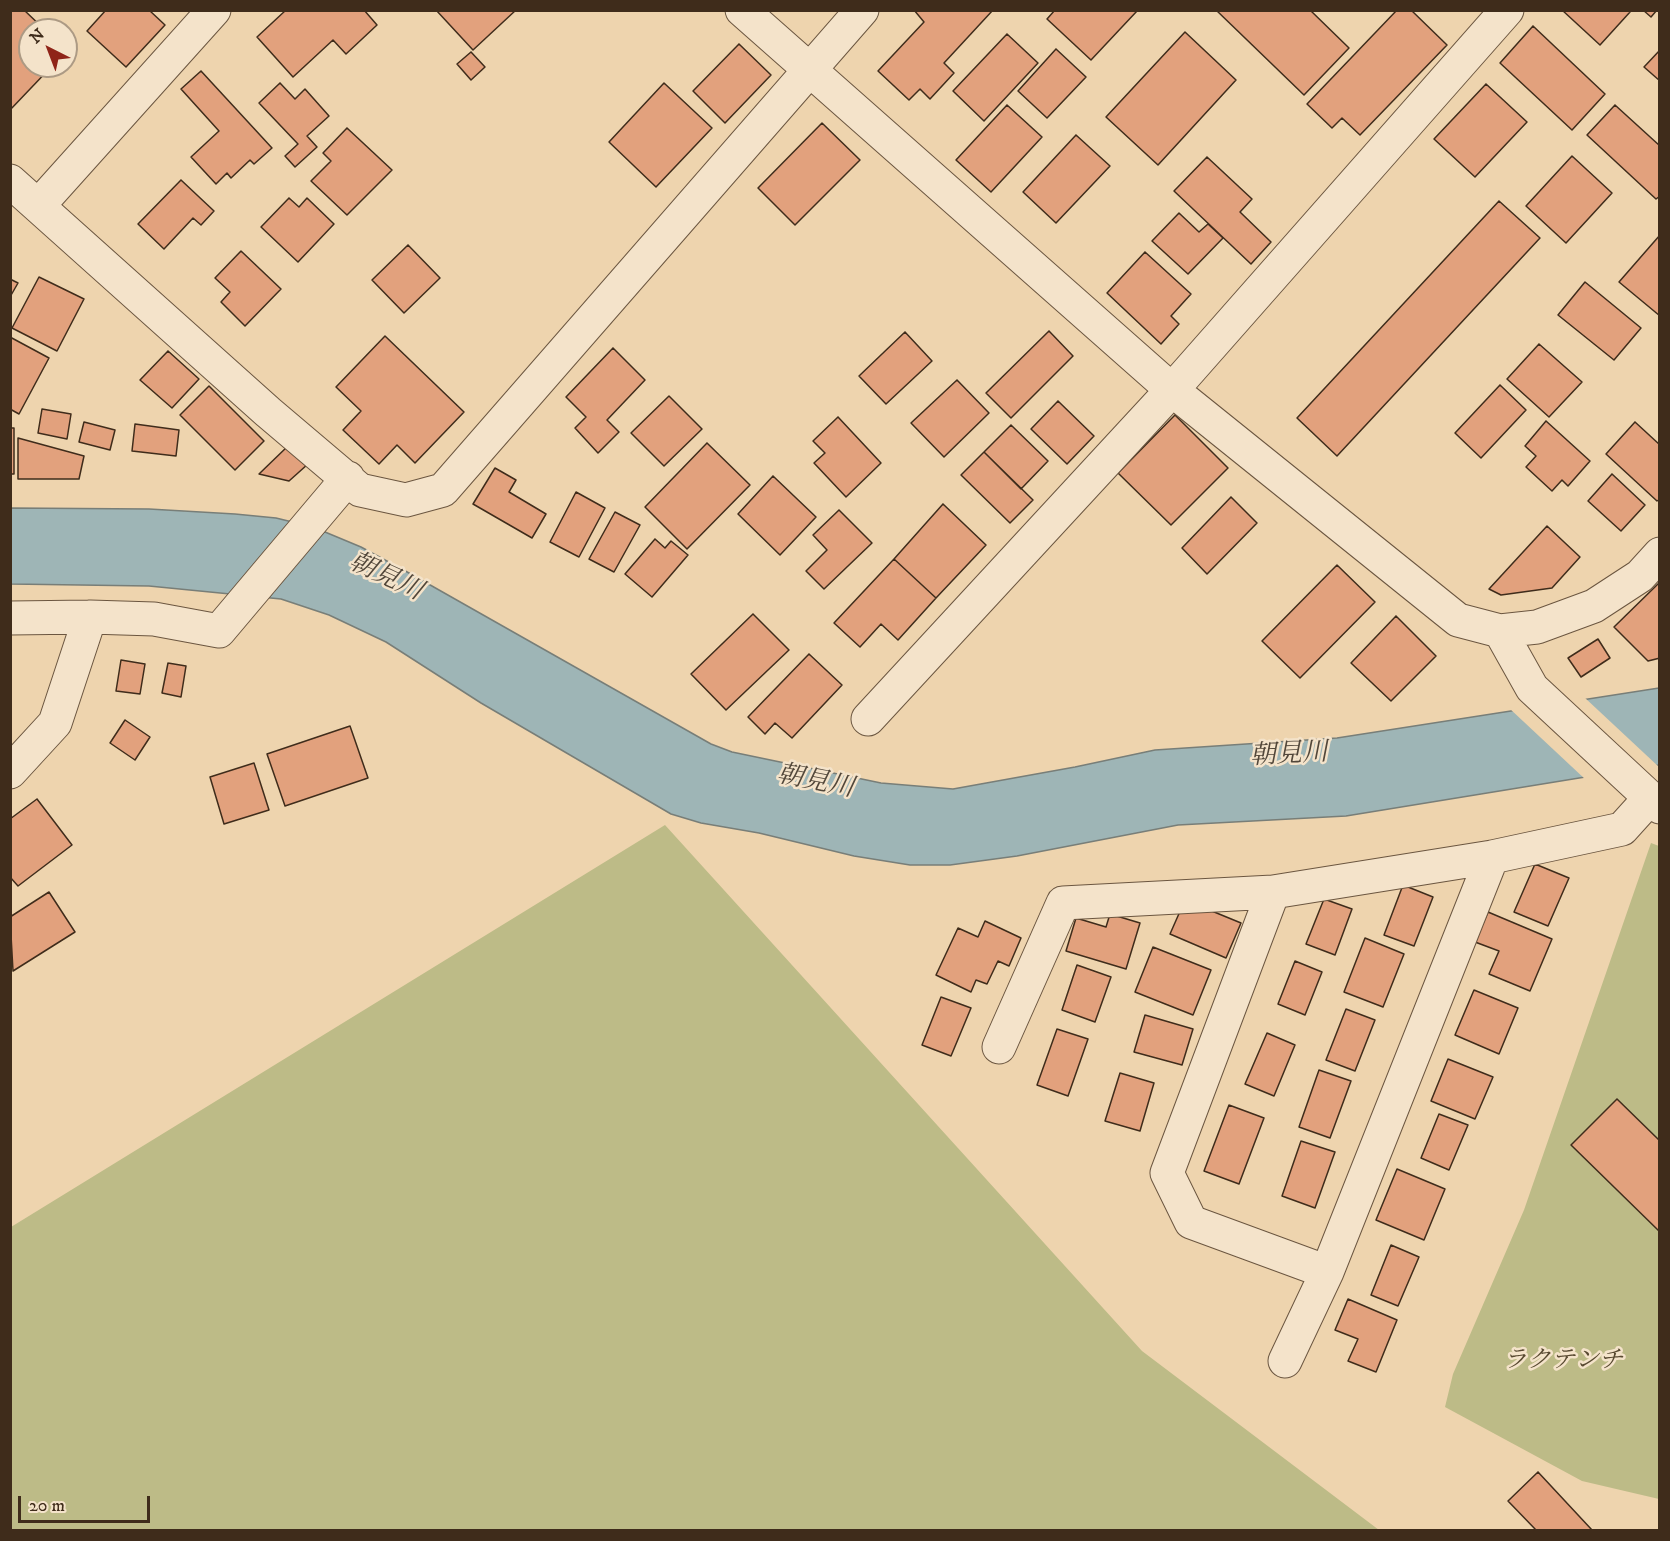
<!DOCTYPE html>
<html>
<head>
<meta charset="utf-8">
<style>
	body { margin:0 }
	#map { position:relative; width:1670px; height:1541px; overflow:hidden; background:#eed4ae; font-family:"IM FELL DW Pica",serif }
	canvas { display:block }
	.frame { position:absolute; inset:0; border:12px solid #3f2c1b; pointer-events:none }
	.north { position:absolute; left:18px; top:18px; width:60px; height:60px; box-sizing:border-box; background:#f4e3ca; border:2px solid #ac9a84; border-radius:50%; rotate:318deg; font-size:16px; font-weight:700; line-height:24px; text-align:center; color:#3f2c1b }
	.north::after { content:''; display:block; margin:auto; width:21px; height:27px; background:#8f2418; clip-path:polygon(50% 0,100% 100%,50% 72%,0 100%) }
	.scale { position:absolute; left:18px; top:1496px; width:132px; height:27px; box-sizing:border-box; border:3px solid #3f2c1b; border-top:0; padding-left:8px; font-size:18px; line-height:21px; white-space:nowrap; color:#3f2c1b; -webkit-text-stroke:4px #f4e3ca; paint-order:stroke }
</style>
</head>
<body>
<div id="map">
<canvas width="1670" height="1541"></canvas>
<div class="frame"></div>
<div class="north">N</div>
<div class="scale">20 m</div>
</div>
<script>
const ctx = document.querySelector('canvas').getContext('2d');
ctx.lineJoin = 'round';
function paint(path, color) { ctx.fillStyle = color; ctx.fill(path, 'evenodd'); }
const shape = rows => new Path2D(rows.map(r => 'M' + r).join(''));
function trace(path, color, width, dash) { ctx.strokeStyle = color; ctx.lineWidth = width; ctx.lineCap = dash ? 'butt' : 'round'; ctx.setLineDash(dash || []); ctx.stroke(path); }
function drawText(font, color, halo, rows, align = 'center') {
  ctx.font = font + ' "IM FELL DW Pica","Noto Serif JP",serif'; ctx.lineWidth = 5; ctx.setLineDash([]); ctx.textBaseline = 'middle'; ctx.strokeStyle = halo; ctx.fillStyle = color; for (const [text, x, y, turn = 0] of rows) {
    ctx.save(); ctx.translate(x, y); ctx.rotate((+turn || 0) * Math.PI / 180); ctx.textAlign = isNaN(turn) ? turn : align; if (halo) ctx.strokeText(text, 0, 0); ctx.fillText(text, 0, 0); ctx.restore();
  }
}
paint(shape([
	[665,825,1142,1351,1379,1530,11,1530,11,1227],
	[1651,843,1659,846,1659,1499,1582,1481,1445,1407,1453,1374,1524,1210]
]), '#bdbb87');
const water = shape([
	[11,508,149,509,235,514,276,518,313,527,361,547,409,573,711,744,732,752,881,783,953,789,1075,767,1155,750,1337,738,1659,688,1659,765,1346,816,1178,825,1017,856,950,865,910,865,854,856,759,833,701,823,671,814,481,703,386,642,329,615,281,599,149,586,11,584,11,508]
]);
paint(water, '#9eb5b6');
trace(water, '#787e78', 1.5);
paint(shape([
	[1584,697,1659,767,1660,768,1586,780,1509,708]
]), '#eed4ae');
const building = shape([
	[10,10,24,10,45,30,30,30,30,66,52,66,10,110,10,10],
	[106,10,149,10,165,25,126,67,87,31,106,10],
	[286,10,364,10,377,25,346,54,333,40,293,77,257,37,286,10],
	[436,10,516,10,473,50,436,10],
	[993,10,944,63,954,73,930,99,920,89,909,100,878,71,924,22,914,10,993,10],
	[1055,10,1136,10,1137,11,1091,60,1047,19,1055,10],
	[1216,10,1310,10,1349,48,1304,95,1216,10],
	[1397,10,1411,10,1447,45,1360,135,1342,118,1332,128,1307,104,1397,10],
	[1562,10,1628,10,1630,12,1600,45,1562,10],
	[1643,10,1657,10,1651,17,1643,10],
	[1533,26,1605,94,1572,130,1500,63,1533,26],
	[1185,32,1236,80,1158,165,1106,117,1185,32],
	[1007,34,1038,63,984,121,953,91,1007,34],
	[739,44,771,75,725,123,693,91,739,44],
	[1056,49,1086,77,1047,118,1018,91,1056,49],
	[1660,50,1660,81,1644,67,1660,50],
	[471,52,485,67,471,80,457,64,471,52],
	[201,71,272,148,254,164,250,160,231,178,227,173,216,184,191,157,219,131,181,89,201,71],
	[280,83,295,99,305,89,329,116,307,136,317,147,295,167,285,156,298,144,259,103,280,83],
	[664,83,712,128,656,187,609,142,664,83],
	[1486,84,1527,122,1475,177,1434,139,1486,84],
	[1007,105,1042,137,991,192,956,160,1007,105],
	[1615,105,1660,146,1660,196,1656,199,1587,135,1615,105],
	[822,123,860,160,795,225,758,188,822,123],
	[347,128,392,170,347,215,311,181,331,161,323,153,347,128],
	[1076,135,1110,166,1056,223,1023,192,1076,135],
	[1572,156,1612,193,1566,243,1526,206,1572,156],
	[1207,157,1252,199,1240,212,1271,242,1251,264,1174,191,1207,157],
	[181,180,214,211,201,225,193,218,164,249,138,224,181,180],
	[289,198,299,207,307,198,334,224,298,262,261,227,289,198],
	[1499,201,1540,238,1337,456,1297,418,1499,201],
	[1179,213,1199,232,1208,224,1223,238,1188,274,1152,241,1179,213],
	[1660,235,1660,316,1619,282,1660,235],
	[408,245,440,278,404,313,372,280,408,245],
	[241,251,281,289,245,326,221,302,230,292,215,278,241,251],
	[1145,252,1191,294,1171,316,1179,324,1161,344,1107,293,1145,252],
	[39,277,84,299,57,351,12,328,39,277],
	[10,279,18,283,10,297,10,279],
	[1585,282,1641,328,1614,360,1558,315,1585,282],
	[1049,331,1073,356,1011,418,986,393,1049,331],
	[905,332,932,361,886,404,859,376,905,332],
	[385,336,464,412,415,463,397,445,379,464,343,430,361,411,336,387,385,336],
	[10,337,49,358,19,414,10,409,10,337],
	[1539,344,1582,382,1549,417,1507,379,1539,344],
	[613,348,645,380,607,420,619,432,598,453,575,428,586,417,566,397,613,348],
	[168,351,199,379,172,408,140,380,168,351],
	[957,380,989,413,944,457,911,423,957,380],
	[1500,385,1526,410,1481,458,1455,433,1500,385],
	[209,386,264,441,235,470,180,415,209,386],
	[669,396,702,429,664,466,631,433,669,396],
	[1058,401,1094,436,1067,464,1031,429,1058,401],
	[42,409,71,414,67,439,38,433,42,409],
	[1175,415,1228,468,1171,525,1118,473,1175,415],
	[838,417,881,463,846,497,814,463,825,453,813,441,838,417],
	[1546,421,1590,461,1568,486,1562,480,1552,491,1526,467,1536,456,1525,446,1546,421],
	[84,422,115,430,110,450,79,442,84,422],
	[1635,422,1660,445,1660,499,1657,501,1606,454,1635,422],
	[135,424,179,430,176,456,132,451,135,424],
	[1011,425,1048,461,1021,489,984,452,1011,425],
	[10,428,14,428,14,474,10,474,10,428],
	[18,438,84,456,79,479,18,479,18,438],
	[707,443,750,485,687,549,645,507,707,443],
	[289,445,308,464,289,481,259,474,289,445],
	[984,452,1033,500,1010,523,961,475,984,452],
	[495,468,516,480,509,492,546,514,532,538,473,504,495,468],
	[1612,474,1645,505,1621,531,1588,501,1612,474],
	[773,476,816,517,780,555,738,514,773,476],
	[576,492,605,508,579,557,550,542,576,492],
	[1231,497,1257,523,1207,574,1182,548,1231,497],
	[943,504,986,545,936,598,894,559,943,504],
	[839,510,872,543,824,589,806,571,827,550,813,535,839,510],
	[615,512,640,525,614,572,589,559,615,512],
	[1547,526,1580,557,1552,588,1501,595,1489,589,1547,526],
	[655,539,665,548,671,541,688,555,652,597,625,574,655,539],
	[894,559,936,598,898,640,881,624,860,647,834,623,894,559],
	[1337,565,1375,602,1300,678,1262,641,1337,565],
	[1660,582,1660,658,1648,661,1614,627,1660,582],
	[753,614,789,650,726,710,691,674,753,614],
	[1396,616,1436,656,1391,701,1351,663,1396,616],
	[1598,639,1610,658,1581,677,1568,658,1598,639],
	[809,654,842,685,792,738,775,723,765,734,748,717,809,654],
	[121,660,145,664,140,694,116,691,121,660],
	[168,663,186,666,181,697,162,693,168,663],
	[125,720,150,737,135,760,110,743,125,720],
	[350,726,368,778,285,806,267,754,350,726],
	[254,763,269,810,224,824,210,777,254,763],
	[37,799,72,845,18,886,10,877,10,819,37,799],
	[1535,864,1569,878,1548,926,1514,912,1535,864],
	[1403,885,1433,897,1414,946,1384,935,1403,885],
	[49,892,75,932,13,971,10,917,49,892],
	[1324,899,1352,909,1335,955,1306,944,1324,899],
	[1185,900,1241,923,1226,958,1170,934,1185,900],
	[1488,912,1552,939,1530,991,1489,974,1499,951,1475,942,1488,912],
	[1110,914,1140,923,1126,969,1066,951,1076,918,1106,927,1110,914],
	[985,921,1021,938,1009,966,998,961,987,984,976,980,971,992,936,975,958,928,978,937,985,921],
	[1365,938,1404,954,1383,1007,1344,992,1365,938],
	[1153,947,1211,970,1193,1015,1135,992,1153,947],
	[1295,961,1322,972,1305,1015,1278,1004,1295,961],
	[1077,965,1111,977,1095,1022,1062,1010,1077,965],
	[1474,990,1518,1008,1499,1054,1455,1035,1474,990],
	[941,997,971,1008,951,1056,922,1045,941,997],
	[1346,1009,1375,1020,1355,1071,1326,1060,1346,1009],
	[1145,1015,1193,1029,1182,1065,1134,1052,1145,1015],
	[1057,1029,1088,1039,1068,1096,1037,1085,1057,1029],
	[1267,1033,1295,1045,1274,1096,1245,1084,1267,1033],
	[1448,1059,1493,1077,1475,1119,1431,1101,1448,1059],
	[1319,1070,1351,1081,1330,1138,1299,1127,1319,1070],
	[1120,1073,1154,1083,1140,1131,1105,1121,1120,1073],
	[1617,1099,1660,1141,1660,1232,1571,1145,1617,1099],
	[1229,1105,1264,1118,1239,1184,1204,1171,1229,1105],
	[1439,1114,1468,1125,1449,1170,1421,1158,1439,1114],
	[1301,1141,1335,1152,1315,1208,1282,1196,1301,1141],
	[1397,1169,1445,1189,1424,1240,1376,1220,1397,1169],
	[1391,1245,1419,1257,1398,1306,1371,1295,1391,1245],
	[1348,1299,1397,1320,1376,1372,1348,1361,1358,1339,1335,1330,1348,1299],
	[1538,1472,1592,1530,1536,1530,1508,1501,1538,1472]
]);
paint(building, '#e2a17d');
trace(building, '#3f2c1b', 1.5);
const street = shape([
	[742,10,1172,390,1458,620,1500,631,1537,627,1594,606,1640,576,1660,554],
	[10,181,268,412,360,490,406,500,443,490,862,10],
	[38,206,214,10],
	[10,618,90,617,154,619,219,631,348,478],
	[1500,631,1532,688,1660,807],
	[868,719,1172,390,1507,10],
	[10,772,55,723,90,617],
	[1273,892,1167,1173,1191,1222,1327,1272],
	[999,1047,1063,903,1273,892,1492,857,1622,829,1650,798],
	[1285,1361,1327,1272,1492,857]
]);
trace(street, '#6b5640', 35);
trace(street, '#f4e3ca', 33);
drawText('italic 24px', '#584931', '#f4e3ca', [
	["ラクテンチ",1563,1362]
]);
drawText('italic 26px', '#52473a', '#f4e3ca', [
	["朝見川",385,578,25],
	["朝見川",1289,756,-3],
	["朝見川",815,783,11]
]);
</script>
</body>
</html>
